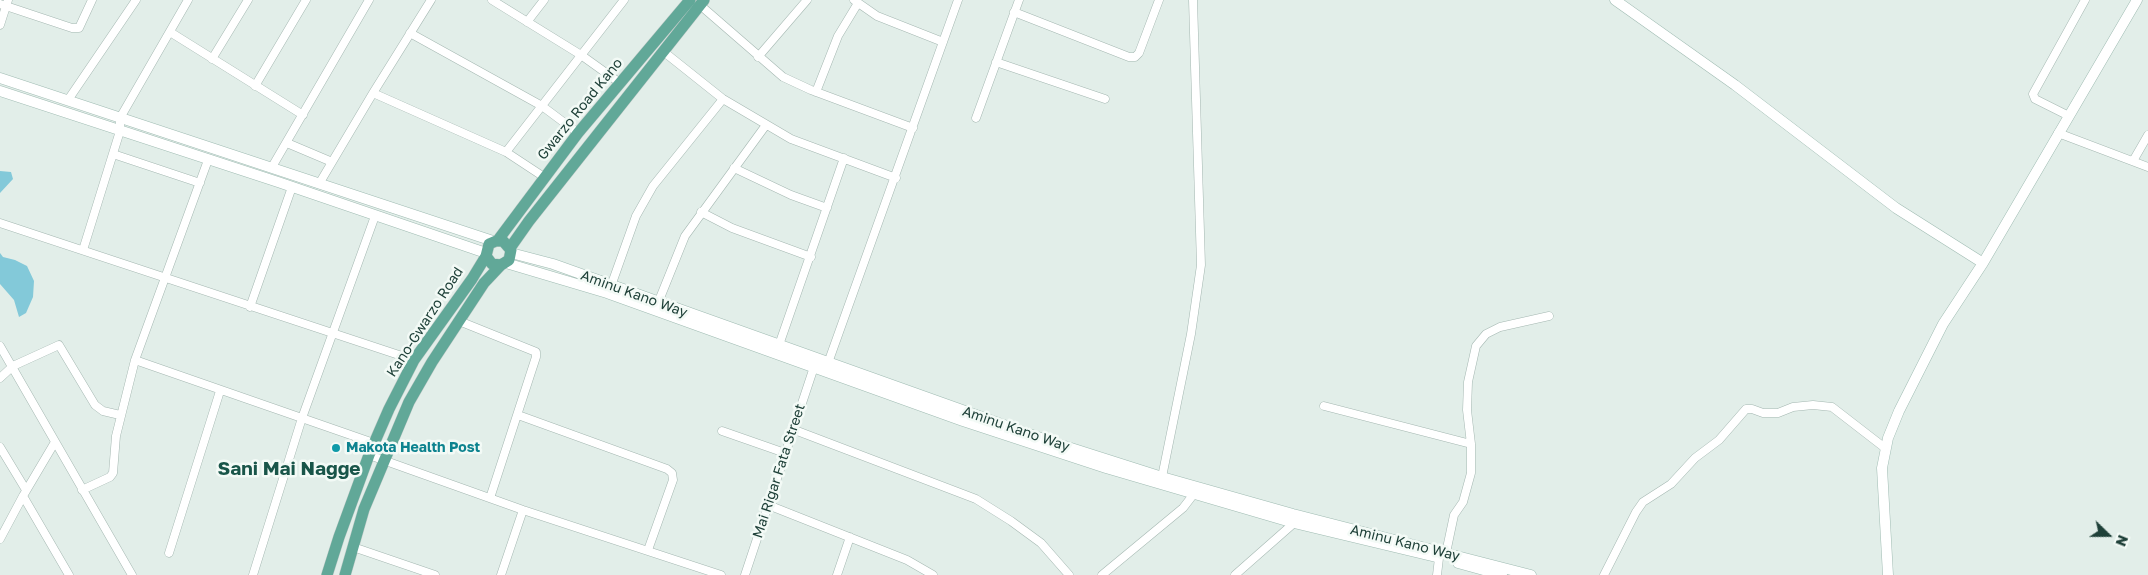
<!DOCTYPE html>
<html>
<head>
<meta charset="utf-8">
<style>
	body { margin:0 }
	#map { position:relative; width:2148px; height:575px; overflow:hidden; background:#e2eee9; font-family:"Golos Text",sans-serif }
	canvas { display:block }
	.north { position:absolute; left:2083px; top:510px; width:50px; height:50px; -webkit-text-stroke:4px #f3faf6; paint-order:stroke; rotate:112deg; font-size:14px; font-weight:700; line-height:20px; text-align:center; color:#1f4139 }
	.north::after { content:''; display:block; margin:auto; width:18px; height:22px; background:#1f4139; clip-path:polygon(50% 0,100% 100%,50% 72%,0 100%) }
</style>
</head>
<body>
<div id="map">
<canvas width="2148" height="575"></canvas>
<div class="north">N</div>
</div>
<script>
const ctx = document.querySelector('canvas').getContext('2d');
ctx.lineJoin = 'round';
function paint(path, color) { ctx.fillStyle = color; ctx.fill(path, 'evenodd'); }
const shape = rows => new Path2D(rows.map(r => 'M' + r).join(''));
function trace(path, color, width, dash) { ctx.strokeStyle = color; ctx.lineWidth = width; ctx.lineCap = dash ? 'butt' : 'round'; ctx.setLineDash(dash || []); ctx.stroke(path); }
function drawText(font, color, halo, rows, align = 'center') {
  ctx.font = font + ' "Golos Text",sans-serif'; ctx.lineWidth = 5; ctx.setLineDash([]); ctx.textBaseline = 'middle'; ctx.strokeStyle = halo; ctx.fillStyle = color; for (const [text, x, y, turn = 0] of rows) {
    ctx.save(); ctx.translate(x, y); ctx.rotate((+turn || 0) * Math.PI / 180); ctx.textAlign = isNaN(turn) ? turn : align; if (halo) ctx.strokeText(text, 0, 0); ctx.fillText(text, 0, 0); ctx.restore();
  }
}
paint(shape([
	[0,171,11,172,13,179,0,193],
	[0,253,3,257,15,260,27,266,34,281,33,297,26,313,19,317,14,300,0,284]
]), '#83c9d9');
const street = shape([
	[492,0,581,55,620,83],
	[854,0,877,16,943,42],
	[0,4,72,28,79,28,92,0],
	[700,5,783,77,811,90,913,128],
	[1014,12,1129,57,1135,57,1139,53,1159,0],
	[527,22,544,0],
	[0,25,8,0],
	[170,32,303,115],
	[410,33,542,106,578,133],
	[664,52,723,99,791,139,896,178],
	[758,57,807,0],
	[212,59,248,0],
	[996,62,1105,99],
	[255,86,306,0],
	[816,92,838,36,858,3],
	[373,93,506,152,544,177],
	[68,100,136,0],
	[2069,116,2035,99,2033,94,2085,0],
	[976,118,1019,0],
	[2058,133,2148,167],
	[287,143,332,162],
	[506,152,624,0],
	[113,154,200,183],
	[2133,161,2148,135],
	[272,167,369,0],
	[734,168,791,195,827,208],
	[319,184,373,93,431,0],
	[701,212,732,228,811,257],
	[0,223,414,360],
	[83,250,120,131,120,118,188,0],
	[611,286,636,216,653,186,723,99],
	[658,303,685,236,766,125],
	[250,307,292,187],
	[459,321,536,352,536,357,490,498],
	[779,345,844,158],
	[0,346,132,575],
	[135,360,388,448],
	[828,363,958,0],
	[0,378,13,366,59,345,95,405,103,411,120,415],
	[1324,406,1471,444],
	[518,415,667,469,672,473,673,480,648,550],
	[792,429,976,499,1011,521,1041,543,1069,575],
	[722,431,785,453],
	[0,447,26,490],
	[369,455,523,510,721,575],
	[1162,477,1191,334,1201,265,1193,0],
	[82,490,110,477,113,473,116,436,135,360,208,160],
	[23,496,69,575],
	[768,505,907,560,933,575],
	[0,539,23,496,55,442],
	[353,547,435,575],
	[169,553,220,391],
	[1446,553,1454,515,1463,502,1471,473,1471,444,1467,410,1468,382,1476,346,1486,334,1500,327,1549,316],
	[253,575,302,418,375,216],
	[501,575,523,510],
	[745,575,814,367],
	[837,575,850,537],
	[1102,575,1183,508,1193,495],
	[1235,575,1294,523],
	[1437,575,1439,558],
	[1604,575,1636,512,1643,502,1671,484,1695,458,1719,440,1746,409,1752,409,1763,413,1778,413,1793,407,1813,405,1832,407,1885,448]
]);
const secondary = shape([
	[1615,0,1735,85,1896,208,1983,263],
	[0,78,493,241],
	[0,91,278,182,486,253],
	[511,253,553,264,1049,441,1162,477,1293,514,1531,575],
	[506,263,607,293,963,421,1106,468,1294,523,1436,557],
	[1458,563,1502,575],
	[1888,575,1882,468,1888,438,1899,411,1943,324,1983,263,2137,0]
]);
const primary = shape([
	[498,240,578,133,690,0],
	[510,248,529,221,704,0],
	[327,575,339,537,369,455,389,409,414,360,472,279,486,256,489,244,496,241,503,241,511,250,509,260,501,265,492,264,486,256],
	[345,575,364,509,409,402,432,362,484,283,501,265]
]);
trace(street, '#a4b7b1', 9);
trace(secondary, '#9fbbb2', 11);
trace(primary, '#c0cac8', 12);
trace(street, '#fff', 8);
trace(secondary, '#fff', 10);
trace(primary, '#61a898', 11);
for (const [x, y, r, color] of [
	[336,448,5,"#0f9aa8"]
]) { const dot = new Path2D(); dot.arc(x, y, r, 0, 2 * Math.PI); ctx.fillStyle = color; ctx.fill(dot); trace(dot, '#f3faf6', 2); }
drawText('14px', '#1f4139', '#f3faf6', [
	["Gwarzo Road Kano",580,109,-51],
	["Aminu Kano Way",634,294,20],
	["Kano-Gwarzo Road",425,322,-57],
	["Aminu Kano Way",1016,429,19],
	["Mai Rigar Fata Street",779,471,-72],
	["Aminu Kano Way",1405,543,14]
]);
drawText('bold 14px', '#0d838f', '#f3faf6', [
	["Makota Health Post",346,448]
], 'left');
drawText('bold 19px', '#195549', '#f3faf6', [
	["Sani Mai Nagge",289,469]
]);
</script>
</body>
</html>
